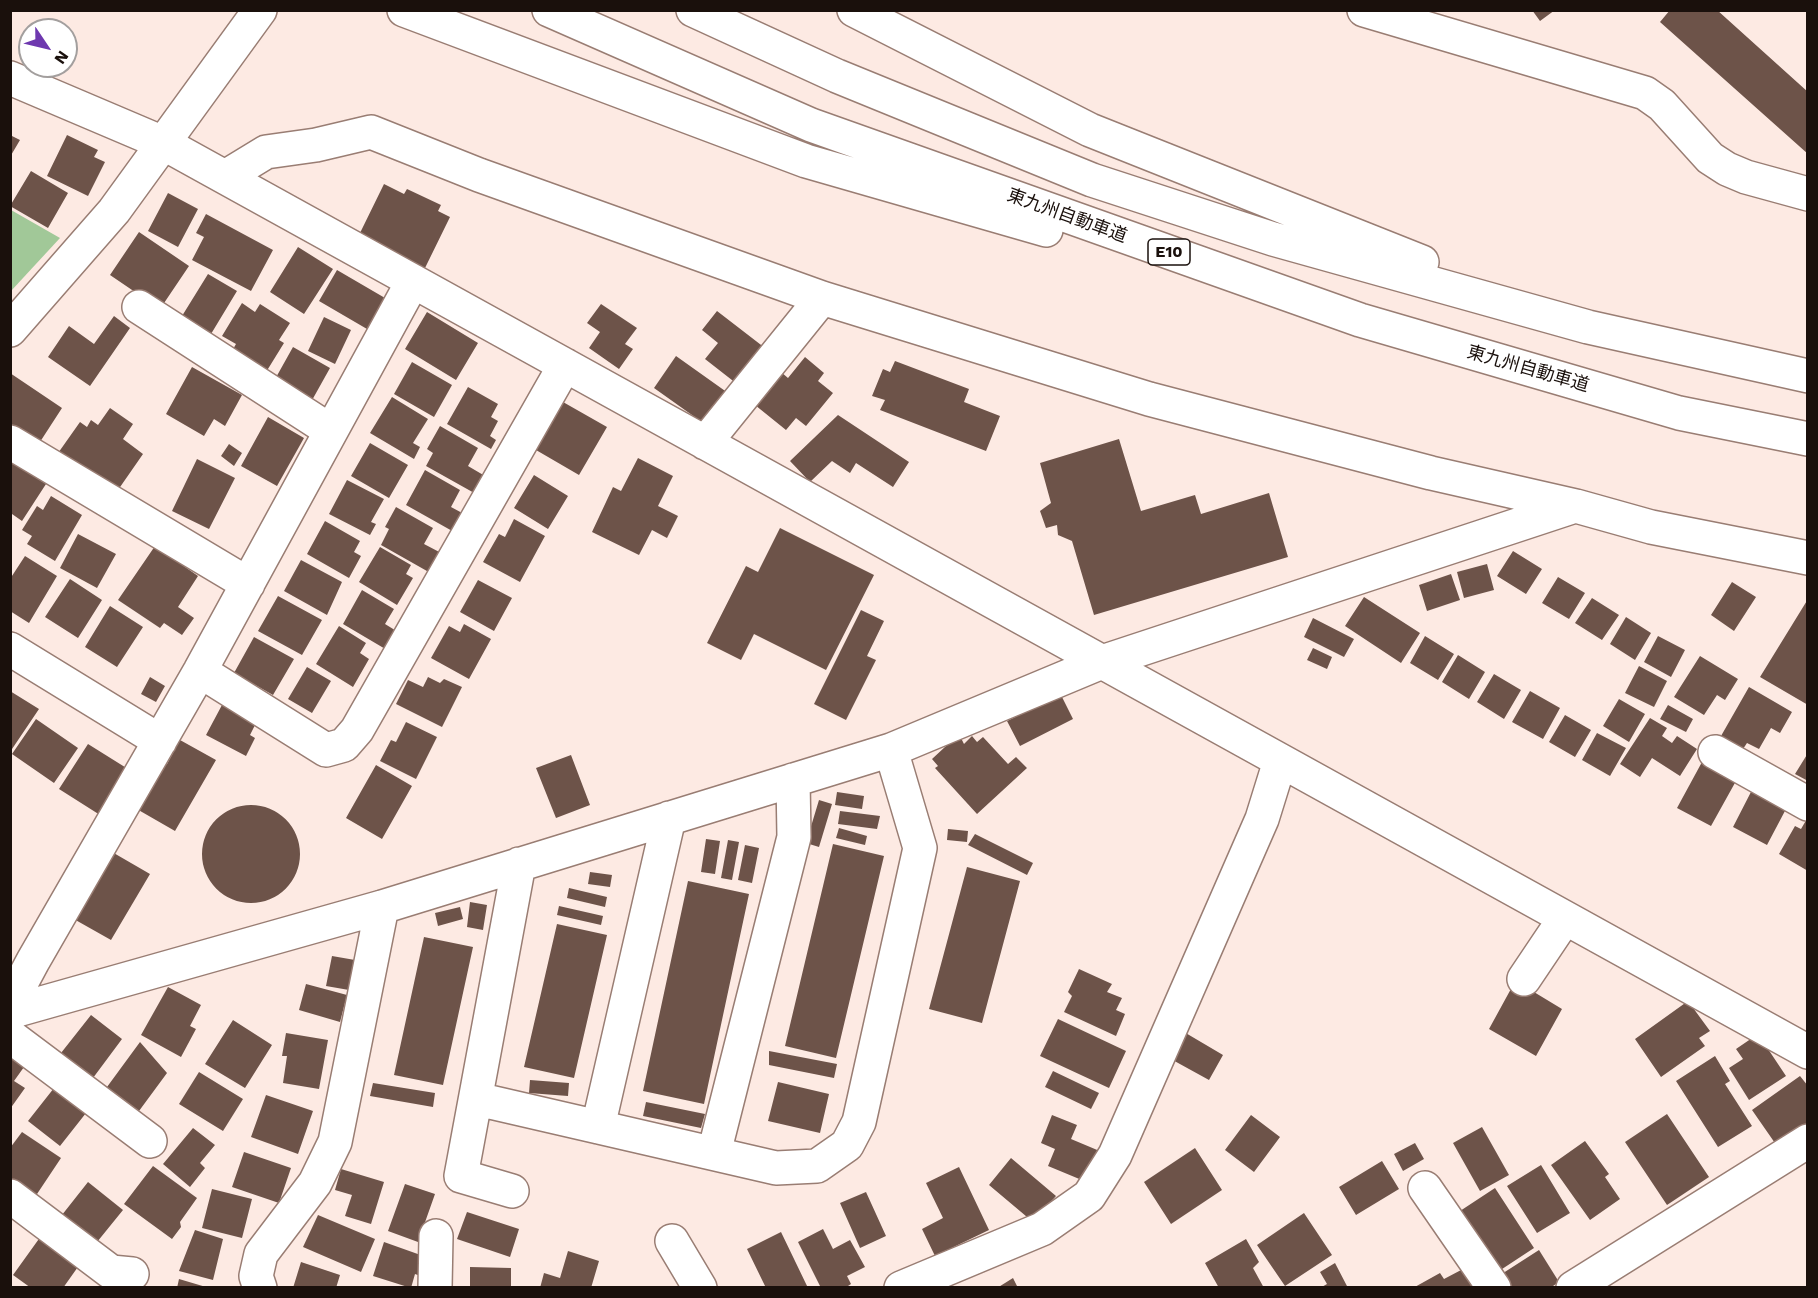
<!DOCTYPE html>
<html>
<head>
<meta charset="utf-8">
<style>
	body { margin:0 }
	#map { position:relative; width:1818px; height:1298px; overflow:hidden; background:#fdeae3; font-family:"Work Sans",sans-serif }
	canvas { display:block }
	.frame { position:absolute; inset:0; border:12px solid #1a100c; pointer-events:none }
	.north { position:absolute; left:18px; top:18px; width:60px; height:60px; box-sizing:border-box; background:#fff; border:2px solid #a39f9e; border-radius:50%; rotate:125deg; font-size:16px; font-weight:700; line-height:24px; text-align:center; color:#1a100c }
	.north::after { content:''; display:block; margin:auto; width:21px; height:27px; background:#6e38af; clip-path:polygon(50% 0,100% 100%,50% 72%,0 100%) }
</style>
</head>
<body>
<div id="map">
<canvas width="1818" height="1298"></canvas>
<div class="frame"></div>
<div class="north">N</div>
</div>
<script>
const ctx = document.querySelector('canvas').getContext('2d');
ctx.lineJoin = 'round';
function paint(path, color) { ctx.fillStyle = color; ctx.fill(path, 'evenodd'); }
const shape = rows => new Path2D(rows.map(r => 'M' + r).join(''));
function trace(path, color, width, dash) { ctx.strokeStyle = color; ctx.lineWidth = width; ctx.lineCap = dash ? 'butt' : 'round'; ctx.setLineDash(dash || []); ctx.stroke(path); }
function drawText(font, color, halo, rows, align = 'center') {
  ctx.font = font + ' "Work Sans","Noto Sans JP",sans-serif'; ctx.lineWidth = 6; ctx.setLineDash([]); ctx.textBaseline = 'middle'; ctx.strokeStyle = halo; ctx.fillStyle = color; for (const [text, x, y, turn = 0] of rows) {
    ctx.save(); ctx.translate(x, y); ctx.rotate((+turn || 0) * Math.PI / 180); ctx.textAlign = isNaN(turn) ? turn : align; if (halo) ctx.strokeText(text, 0, 0); ctx.fillText(text, 0, 0); ctx.restore();
  }
}
paint(shape([
	[11,210,60,238,11,291]
]), '#a1c898');
paint(shape([
	[1532,10,1555,10,1540,21],
	[1670,10,1717,10,1808,92,1808,154,1660,22],
	[10,135,20,140,10,157],
	[67,135,98,150,94,157,105,162,88,196,47,176],
	[31,171,68,193,48,228,10,206],
	[384,184,404,194,407,189,441,205,438,211,450,217,425,268,413,262,409,266,376,250,380,243,360,233],
	[168,193,198,209,178,247,148,231],
	[206,214,273,250,251,291,192,260,204,237,196,233],
	[139,232,189,266,160,309,110,275],
	[298,247,333,269,304,314,270,292],
	[337,270,385,298,367,329,319,301],
	[208,274,237,291,211,334,182,316],
	[242,303,255,312,260,304,290,323,279,340,284,343,263,377,229,356,236,344,222,336],
	[601,304,637,328,625,344,633,349,619,369,589,348,600,332,587,323],
	[717,311,765,348,737,384,705,359,718,343,702,330],
	[427,312,478,343,456,380,405,349],
	[114,316,130,328,90,386,48,357,69,326,94,344],
	[324,317,351,330,335,364,308,351],
	[293,347,330,368,311,402,274,381],
	[676,356,728,393,706,425,654,388],
	[805,357,824,373,818,381,833,393,806,426,796,418,786,430,755,405,781,372,788,378],
	[895,361,969,389,964,402,1000,416,986,451,880,410,885,400,872,396,883,369,890,372],
	[412,362,452,385,434,417,394,394],
	[192,367,242,395,225,426,214,419,204,436,166,414],
	[10,373,62,408,38,445,10,427],
	[468,387,498,404,491,417,498,421,490,436,496,440,491,449,447,424],
	[392,397,428,419,413,443,420,447,414,459,370,433],
	[563,402,607,427,579,475,536,450],
	[110,408,133,424,123,439,143,454,118,490,56,456,80,422,87,427,91,420,98,425],
	[838,415,909,462,893,487,856,463,850,473,832,461,810,482,790,461],
	[268,417,304,438,277,486,241,466],
	[440,426,478,448,468,466,485,476,476,494,426,466,433,453,427,449],
	[1119,439,1141,511,1195,495,1201,514,1269,493,1288,557,1094,615,1072,541,1058,535,1057,525,1046,528,1040,511,1051,503,1040,463],
	[370,443,408,465,389,498,351,476],
	[229,444,242,453,234,466,221,456],
	[638,458,673,476,658,506,678,516,667,538,652,530,639,555,592,532,613,487,621,491],
	[197,459,235,478,209,529,172,511],
	[10,461,46,484,22,521,12,514,10,517],
	[425,470,460,490,451,507,464,514,454,532,406,505],
	[534,475,568,496,548,529,514,508],
	[347,480,384,499,371,522,376,524,370,535,329,514],
	[51,496,82,515,55,561,27,544,32,536,22,530,37,506,43,510],
	[396,507,433,528,424,544,445,555,434,575,381,545,389,529,385,527],
	[514,519,545,536,520,582,483,562,499,534,505,537],
	[325,521,360,541,354,552,361,556,349,578,307,554],
	[780,528,874,575,826,670,754,634,741,660,707,643,746,566,758,572],
	[78,534,116,554,97,588,60,568],
	[155,546,198,576,178,607,194,618,182,635,164,623,160,628,118,600],
	[380,547,411,565,406,574,413,578,397,605,359,582],
	[1513,551,1542,569,1526,594,1497,576],
	[25,556,57,576,29,623,10,611,10,579],
	[301,560,342,582,327,615,284,591],
	[1487,564,1494,590,1464,598,1457,572],
	[1451,574,1460,600,1427,611,1419,585],
	[1558,577,1585,593,1569,619,1542,603],
	[70,579,102,600,78,638,45,617],
	[478,580,512,598,494,631,460,612],
	[1732,582,1756,597,1734,631,1711,615],
	[362,590,394,609,385,624,398,632,387,650,343,624],
	[278,596,322,620,302,655,258,631],
	[1364,597,1420,633,1401,663,1345,626],
	[1592,598,1619,615,1602,640,1575,623],
	[1808,599,1808,705,1760,677],
	[110,606,143,627,117,667,85,647],
	[861,610,884,621,867,656,876,660,846,720,814,704],
	[1626,617,1651,633,1635,660,1610,644],
	[1313,618,1354,639,1344,657,1304,637],
	[464,624,491,639,469,679,431,658,449,626,460,632],
	[339,626,366,643,360,653,369,659,353,687,316,664],
	[1425,636,1454,654,1438,680,1410,663],
	[1658,636,1685,650,1671,677,1644,662],
	[254,637,294,659,273,695,234,673],
	[1313,648,1332,657,1327,669,1307,660],
	[1458,655,1485,672,1469,699,1442,682],
	[1700,656,1738,679,1725,700,1717,695,1704,715,1674,697],
	[1639,666,1667,681,1654,707,1625,693],
	[307,667,331,681,312,713,288,699],
	[1494,674,1521,690,1504,719,1477,702],
	[150,677,165,686,156,702,141,694],
	[428,677,440,683,444,679,462,687,442,727,396,704,408,680,423,687],
	[1749,687,1792,712,1780,733,1771,728,1759,749,1747,743,1743,749,1721,736],
	[10,691,39,709,10,752],
	[1530,691,1560,708,1543,739,1512,722],
	[1061,695,1073,719,1020,746,1007,721],
	[1619,699,1645,714,1629,742,1603,726],
	[222,705,256,723,250,735,255,738,246,756,206,735],
	[1668,705,1693,719,1686,732,1660,719],
	[1565,715,1591,730,1575,757,1549,742],
	[1650,718,1667,728,1662,736,1672,743,1677,736,1697,749,1680,776,1652,758,1640,777,1620,764],
	[36,719,78,748,54,783,12,754],
	[406,722,437,737,416,779,380,761,391,740,396,742],
	[1597,733,1626,748,1610,776,1582,760],
	[959,734,964,744,972,736,977,742,983,737,1008,764,1016,757,1027,768,977,814,935,768,938,766,932,759],
	[180,740,216,760,175,831,135,808,161,762,167,764],
	[88,744,128,769,100,815,59,789],
	[1808,753,1808,781,1795,774],
	[571,755,590,805,556,818,536,768],
	[1702,762,1736,781,1711,826,1677,808],
	[376,765,412,786,382,839,346,818],
	[1752,790,1786,809,1767,845,1733,827],
	[837,792,864,796,862,809,835,805],
	[819,800,832,804,819,847,806,843],
	'202 854a49 49 0 1 1 98 0a49 49 0 1 1-98 0Z',
	[840,811,880,816,877,829,838,824],
	[1808,817,1808,871,1779,854,1795,826,1801,829],
	[839,828,867,836,865,845,836,838],
	[948,829,968,831,967,842,947,840],
	[975,834,1033,863,1027,875,968,845],
	[706,839,720,841,715,874,701,872],
	[728,840,739,842,732,880,721,878],
	[833,844,884,856,836,1058,785,1046],
	[745,845,759,848,752,883,738,880],
	[112,852,150,874,111,940,72,918],
	[967,867,1020,881,982,1023,929,1009],
	[590,872,612,875,610,887,588,884],
	[688,881,749,894,704,1104,643,1091],
	[569,888,607,897,605,907,567,898],
	[470,902,487,905,483,930,467,927],
	[559,906,603,916,601,925,557,915],
	[460,907,463,919,438,926,435,913],
	[557,924,607,935,574,1078,524,1067],
	[424,937,473,947,443,1085,394,1075],
	[332,956,355,960,349,990,326,986],
	[1079,969,1112,984,1107,992,1122,998,1116,1010,1125,1014,1116,1036,1064,1012,1072,996,1068,992],
	[306,984,347,995,340,1022,299,1010],
	[1524,986,1562,1009,1536,1056,1489,1029,1512,987],
	[168,987,201,1005,190,1026,196,1029,181,1057,141,1035],
	[1688,1001,1710,1031,1699,1038,1705,1046,1661,1077,1635,1039],
	[91,1015,122,1039,93,1078,61,1053],
	[1058,1019,1126,1051,1109,1088,1040,1056],
	[233,1020,272,1045,245,1088,205,1064],
	[1184,1032,1223,1055,1209,1080,1169,1058],
	[286,1033,328,1040,319,1089,283,1083,287,1056,282,1056],
	[1758,1034,1786,1076,1749,1100,1729,1068,1743,1059,1736,1049],
	[140,1042,167,1073,139,1111,107,1087],
	[769,1051,837,1064,834,1078,769,1065],
	[1715,1056,1730,1081,1725,1084,1752,1126,1718,1147,1676,1081],
	[10,1058,24,1067,14,1081,25,1088,10,1109],
	[1053,1071,1099,1093,1091,1109,1045,1087],
	[199,1072,243,1099,223,1131,179,1104],
	[1800,1076,1808,1086,1808,1124,1777,1146,1752,1110],
	[530,1080,569,1083,568,1096,529,1093],
	[778,1082,829,1094,820,1133,768,1121],
	[373,1083,435,1093,433,1107,370,1096],
	[54,1088,86,1113,60,1146,28,1121],
	[266,1095,313,1111,298,1154,251,1137],
	[646,1102,705,1114,701,1128,643,1116],
	[1667,1114,1709,1177,1667,1205,1625,1142],
	[1052,1115,1077,1125,1071,1139,1102,1152,1089,1183,1048,1166,1055,1149,1041,1143],
	[1251,1115,1280,1137,1254,1172,1225,1150],
	[1482,1127,1509,1175,1480,1191,1453,1143],
	[193,1128,215,1145,200,1163,205,1168,190,1187,163,1164],
	[22,1132,61,1158,35,1197,10,1180,10,1148],
	[1585,1141,1609,1174,1605,1177,1620,1199,1590,1220,1551,1165],
	[1415,1143,1424,1159,1403,1171,1394,1154],
	[1195,1148,1222,1190,1171,1224,1144,1182],
	[244,1152,291,1168,279,1203,232,1187],
	[1011,1158,1056,1196,1033,1222,989,1185],
	[1382,1161,1399,1189,1356,1215,1339,1187],
	[1541,1165,1570,1213,1537,1233,1507,1186],
	[153,1166,197,1198,180,1222,181,1227,172,1239,124,1204],
	[959,1167,989,1230,935,1256,922,1229,943,1218,926,1183],
	[341,1169,384,1182,371,1224,345,1216,352,1195,335,1190],
	[88,1182,123,1210,93,1247,58,1220],
	[405,1184,435,1194,418,1242,388,1231],
	[1495,1188,1534,1248,1496,1273,1457,1213],
	[212,1189,252,1199,242,1238,202,1228],
	[866,1192,886,1236,860,1248,840,1203],
	[467,1212,519,1229,510,1257,457,1239],
	[1304,1213,1332,1255,1285,1286,1257,1245],
	[318,1215,375,1239,361,1272,303,1247],
	[823,1229,833,1249,850,1240,865,1267,847,1276,851,1284,845,1288,821,1288,798,1242],
	[195,1230,223,1239,213,1280,179,1271],
	[781,1232,808,1288,766,1288,747,1249],
	[41,1236,80,1264,63,1288,31,1288,13,1275],
	[1246,1239,1259,1262,1253,1268,1264,1288,1219,1288,1205,1263],
	[384,1242,429,1258,423,1277,415,1274,411,1288,373,1276],
	[1539,1250,1559,1282,1550,1288,1503,1288,1497,1277],
	[568,1251,599,1261,591,1288,540,1288,544,1273,560,1278],
	[301,1262,340,1275,336,1288,293,1288],
	[1335,1263,1348,1288,1320,1288,1327,1284,1320,1272],
	[470,1267,511,1268,511,1288,470,1288],
	[1463,1269,1474,1288,1413,1288,1440,1273,1444,1279],
	[1013,1278,1018,1288,997,1288],
	[179,1279,206,1287,206,1288,177,1288]
]), '#6d5349');
const minor = shape([
	[1364,10,1645,93,1662,105,1710,158,1727,169,1746,177,1808,194],
	[10,78,163,143,1808,1052],
	[225,177,266,152,316,145,371,132,479,175,822,298,1149,399,1431,473,1576,506,1651,527,1808,558],
	[139,307,331,431],
	[10,330,114,211,260,10],
	[10,442,248,584],
	[705,443,822,298],
	[10,649,160,741],
	[200,671,326,750,344,745,357,730,565,365],
	[1715,752,1808,804],
	[1524,979,1565,918],
	[10,1004,33,961,200,671,413,281],
	[10,1012,382,907,891,750,1102,662,1575,506],
	[10,1036,150,1141],
	[477,1099,776,1168,817,1166,847,1145,859,1122,920,848,891,750],
	[598,1127,669,818],
	[714,1153,794,837,793,780],
	[1425,1188,1494,1288],
	[512,1191,461,1176,519,864],
	[10,1196,111,1272,132,1274],
	[672,1241,700,1288],
	[260,1288,256,1276,261,1254,315,1183,335,1142,382,907],
	[435,1288,436,1236],
	[901,1288,1042,1229,1089,1196,1115,1155,1262,819,1280,761],
	[1573,1288,1808,1141]
]);
const highway = shape([
	[404,10,806,161,1046,230],
	[549,10,811,125,1360,320,1679,413,1808,439],
	[693,10,837,76,1092,180,1273,239,1588,327,1808,376],
	[854,10,1090,130,1422,262]
]);
trace(minor, '#997d73', 36);
trace(highway, '#997d73', 36);
trace(minor, '#fff', 33);
trace(highway, '#fff', 33);
for (const [x, y, w] of [
	[1169,252,42]
]) { const box = new Path2D(); box.roundRect(x - w / 2, y - 13, w, 26, 4.5); ctx.fillStyle = '#fff'; ctx.fill(box); trace(box, '#1a100c', 1.5); }
drawText('bold 16px', '#1a100c', null, [
	["E10",1169,252]
]);
drawText('18px', '#1a100c', '#fff', [
	["東九州自動車道",1067,216,20],
	["東九州自動車道",1528,369,16]
]);
</script>
</body>
</html>
